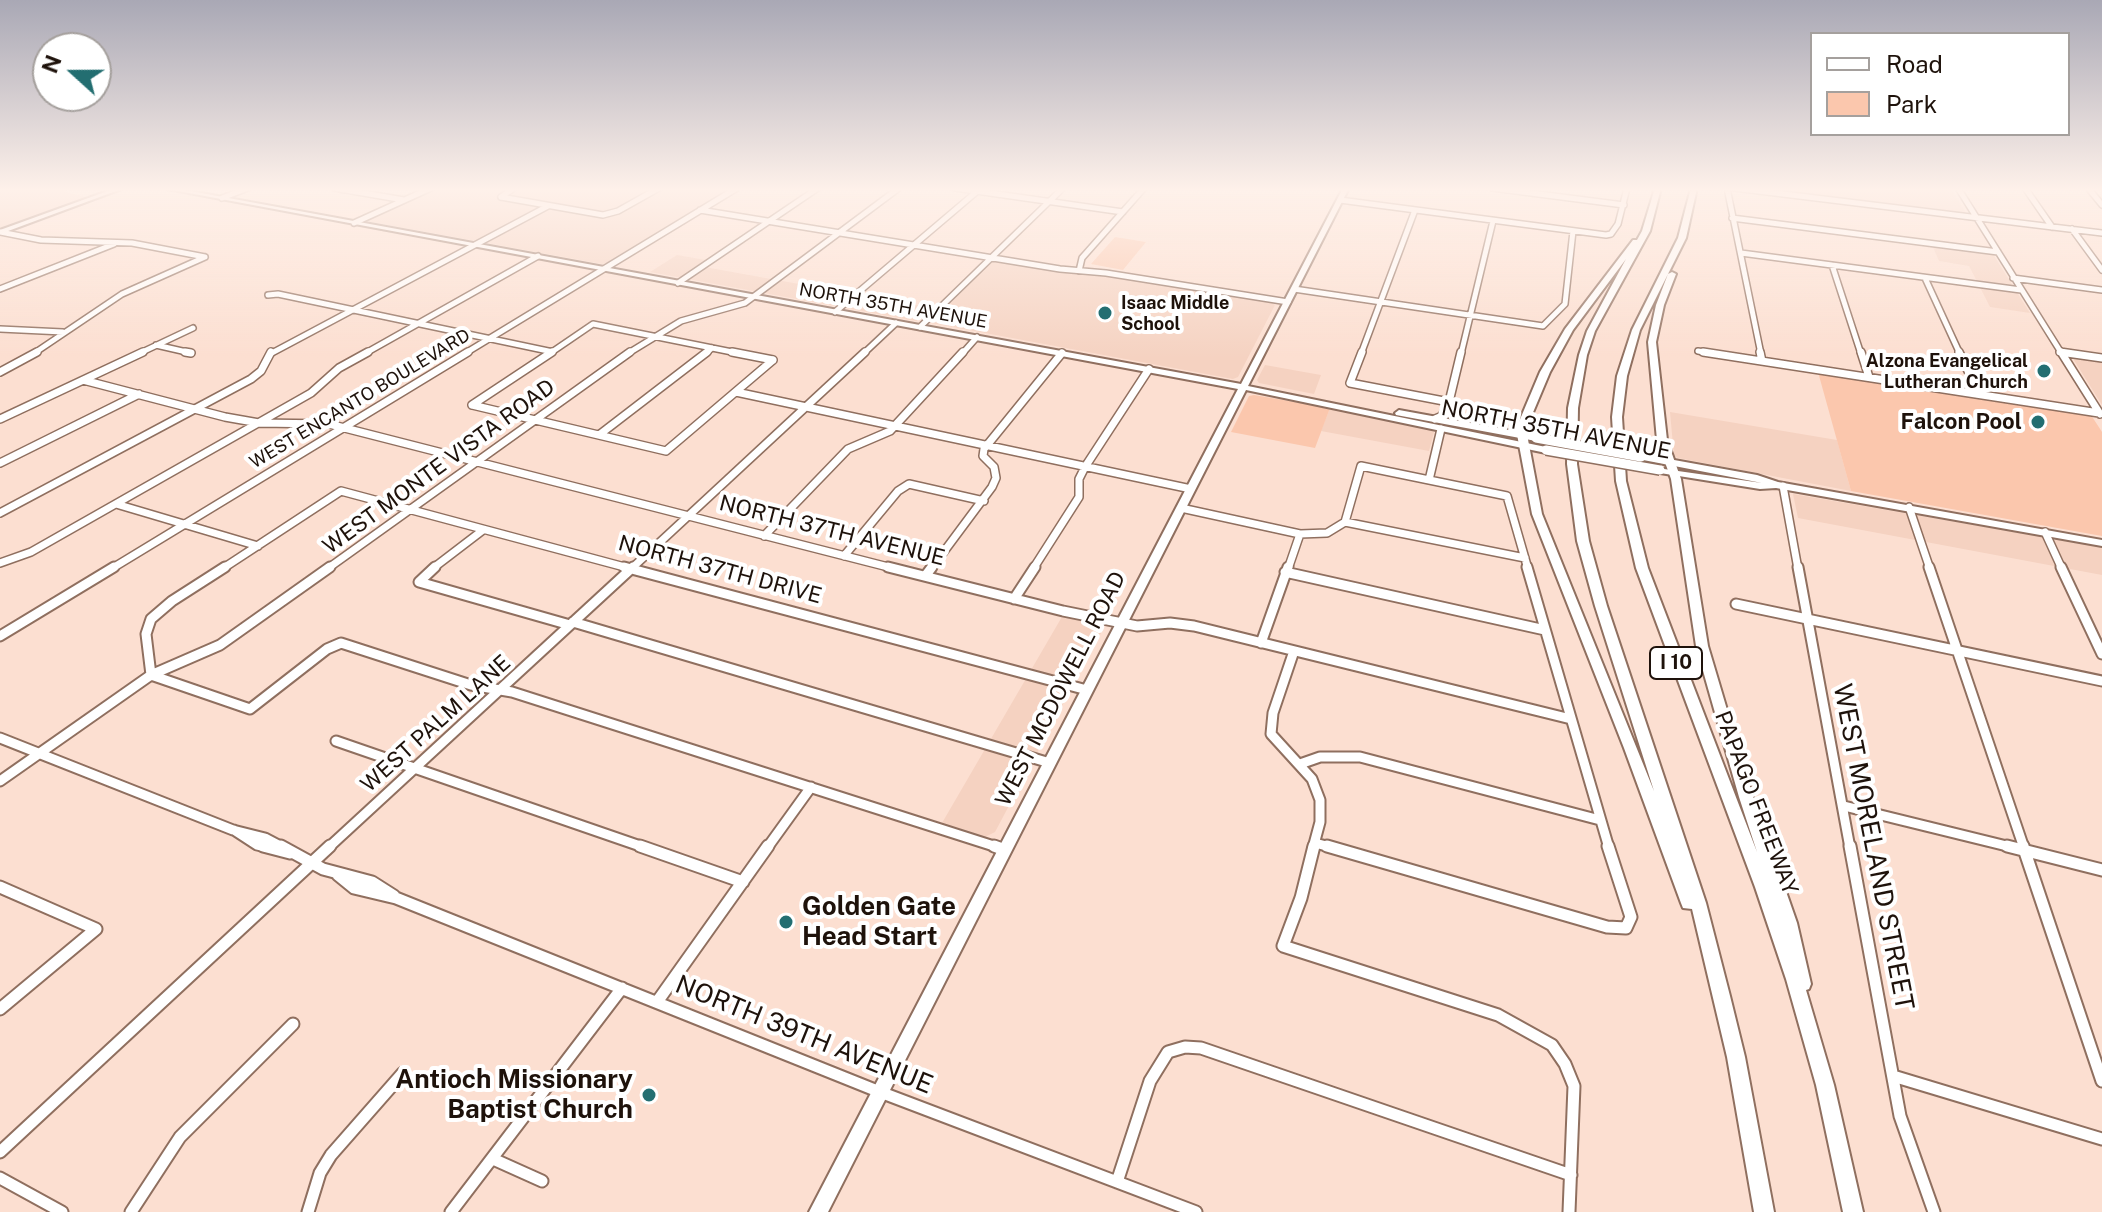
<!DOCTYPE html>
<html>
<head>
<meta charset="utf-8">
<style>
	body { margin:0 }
	#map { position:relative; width:2102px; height:1212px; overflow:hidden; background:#fcdfd1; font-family:"Public Sans",sans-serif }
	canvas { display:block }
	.legend { position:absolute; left:1810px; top:32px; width:260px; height:104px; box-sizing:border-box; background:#fff; border:2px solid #a5a09d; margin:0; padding:10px 14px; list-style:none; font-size:24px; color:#1e120b }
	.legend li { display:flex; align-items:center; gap:16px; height:40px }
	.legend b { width:40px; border:2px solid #a5a09d }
	.north { position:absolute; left:32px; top:32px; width:80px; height:80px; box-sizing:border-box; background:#fff; border:2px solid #a5a09d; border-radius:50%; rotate:291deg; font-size:22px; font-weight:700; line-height:32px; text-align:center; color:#1e120b }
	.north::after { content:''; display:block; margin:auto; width:28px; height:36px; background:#236e71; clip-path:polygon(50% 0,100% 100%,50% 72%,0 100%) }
</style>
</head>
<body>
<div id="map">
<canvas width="2102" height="1212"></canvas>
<ul class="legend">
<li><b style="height:10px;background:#fff"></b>Road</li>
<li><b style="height:22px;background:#fbc7ad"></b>Park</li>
</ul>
<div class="north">N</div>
</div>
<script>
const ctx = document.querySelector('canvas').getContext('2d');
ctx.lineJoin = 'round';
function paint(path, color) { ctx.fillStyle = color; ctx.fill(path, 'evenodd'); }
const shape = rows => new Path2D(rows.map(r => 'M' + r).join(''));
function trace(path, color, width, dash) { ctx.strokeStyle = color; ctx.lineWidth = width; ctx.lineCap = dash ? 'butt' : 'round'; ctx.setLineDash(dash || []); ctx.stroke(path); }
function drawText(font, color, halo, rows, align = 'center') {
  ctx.font = font + ' "Public Sans",sans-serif'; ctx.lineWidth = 8; ctx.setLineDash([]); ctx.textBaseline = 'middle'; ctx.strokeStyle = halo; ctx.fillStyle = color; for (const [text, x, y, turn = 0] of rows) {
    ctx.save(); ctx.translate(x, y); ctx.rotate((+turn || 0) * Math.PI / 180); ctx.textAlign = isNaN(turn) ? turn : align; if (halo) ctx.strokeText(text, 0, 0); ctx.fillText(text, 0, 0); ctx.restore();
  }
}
paint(shape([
	[0,188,73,188,64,192,88,197,0,229],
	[438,188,732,188,611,262,602,264,365,221],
	[1750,188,1951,188,1966,213,1963,214],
	[1932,245,1993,254,2030,313,1990,307,1969,266,1939,261],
	[677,255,706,260,699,266,933,308,916,321,650,272],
	[997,261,1102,274,1272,302,1275,305,1238,377,1233,379,931,323,991,262],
	[2072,357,2102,362,2102,405],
	[1265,365,1304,372,1321,375,1314,394,1259,383,1257,380],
	[1330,408,1429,429,1434,432,1429,451,1321,431],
	[1670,412,1837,440,1851,491,1678,458,1674,456],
	[1793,494,2102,547,2102,575,1798,518],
	[1063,615,1097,623,1103,629,995,832,985,837,942,823]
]), '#f5d2c1');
paint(shape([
	[1115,237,1146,242,1123,270,1091,264],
	[1818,372,2091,415,2102,432,2102,536,1851,491],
	[1254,395,1330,408,1315,448,1231,432,1249,396]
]), '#fbc7ad');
const minorFar3 = shape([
	[334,188,404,200],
	[955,188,1123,212],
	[1492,188,1624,205],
	[1727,188,1761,354],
	[1734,188,2102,233],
	[1958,188,2062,354],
	[2025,188,2052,227],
	[2088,188,2102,205],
	[501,197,603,215,618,211,659,188],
	[501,197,514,188],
	[222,198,248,188],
	[1340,200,1606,235,1611,234,1618,224,1627,188],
	[700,210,1060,269,1106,273,1288,302],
	[1732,218,1998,252],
	[354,223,431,188],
	[2072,229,2102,270],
	[0,232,41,240,132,243,205,257],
	[1741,253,2021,290],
	[1832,265,1861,354],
	[1079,271,1082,258,1144,188],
	[1925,278,1960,354],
	[2013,278,2102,290],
	[678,283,818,188],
	[0,289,114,244],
	[1294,289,1543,326,1565,304,1573,231],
	[268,295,278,294,553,352],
	[835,312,981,188],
	[920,327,1063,188],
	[0,329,63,332],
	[156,345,191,353],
	[1698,351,1716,354],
	[2060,352,2072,354],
	[33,354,122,294,205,257],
	[138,354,193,328],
	[270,354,548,206],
	[364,354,538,256],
	[464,354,737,188],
	[549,354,593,324,742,354],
	[627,354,681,321,745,303,899,188],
	[705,354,712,348],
	[863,354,896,323],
	[962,354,977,337],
	[1361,354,1415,210],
	[1461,354,1493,221]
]);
const minorFar2 = shape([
	[185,352,191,353],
	[732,352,773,360],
	[1362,352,1350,383,1449,402],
	[1703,352,2099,413],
	[1760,352,1762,361],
	[1861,352,1869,377],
	[1959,352,1979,394],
	[2060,352,2102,358],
	[2061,352,2100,414],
	[0,372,37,352],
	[83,380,225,417,259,423,329,424,896,569],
	[736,392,1191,489],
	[472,405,666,451,773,360],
	[472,405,552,352],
	[0,419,143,352],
	[1435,419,1442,416,1449,402,1461,352],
	[599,435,707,352],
	[0,463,139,394],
	[1429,480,1441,429],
	[1783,486,1798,569],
	[116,504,258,546],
	[1909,507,1930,569],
	[1181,508,1300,534,1327,533,1345,522,1525,558],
	[0,513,251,379,261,371,271,352],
	[1345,522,1361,466,1507,496,1528,569],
	[2045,532,2062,569],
	[764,536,848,449,890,431,963,352],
	[844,556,898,491,909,484,984,501],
	[0,563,31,552,311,393,339,368,368,352],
	[111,569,468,352],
	[222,569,341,491,632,569],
	[327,569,630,352],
	[432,569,483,530],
	[631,569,865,352],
	[931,569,992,487,996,478,994,467,983,456,984,449,1062,353],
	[1033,569,1079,497,1079,479,1085,467,1149,369],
	[1288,569,1300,534]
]);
const minorFar1 = shape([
	[225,567,172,601,151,619,146,634,151,675,250,709,327,649,341,643,471,685,512,692,1000,848],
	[435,567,419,582,570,625],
	[624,567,1087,690],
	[888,567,1063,611,1137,626,1170,623,1194,626,1571,719],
	[1527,567,1609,848],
	[1798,567,1850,848],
	[1929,567,2024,848],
	[2061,567,2102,654],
	[1285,572,1545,630],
	[926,575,932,567],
	[1014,599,1035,567],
	[1736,604,2102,681],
	[573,622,1050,763],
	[0,636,114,567],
	[1261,643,1288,567],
	[1294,651,1273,713,1271,734,1312,779,1320,800,1320,822,1313,848],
	[0,738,233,830,265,838,284,848],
	[336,741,646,848],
	[1300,764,1320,757,1360,757,1600,820],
	[0,781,151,675,220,645,330,567],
	[1844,806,2015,848],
	[234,830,257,845,271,848],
	[1315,843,1334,848],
	[328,848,633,567],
	[767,848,811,787]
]);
const minor = shape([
	[263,846,290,853],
	[281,846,323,869,372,882,394,896],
	[640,846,743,882],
	[994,846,1005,850],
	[1314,846,1301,898,1283,946,1498,1015,1552,1045,1565,1064,1574,1086,1569,1212],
	[1327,846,1607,927,1626,928,1631,917,1608,846],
	[1850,846,1900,1116,1934,1212],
	[2007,846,2102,870],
	[2023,846,2102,1081],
	[338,875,354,888,396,898,880,1092,1196,1212],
	[0,887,96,929,0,1009],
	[657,1002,768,846],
	[1893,1076,2102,1139],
	[0,1152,330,846],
	[493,1159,542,1181],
	[0,1178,62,1212],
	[1117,1182,1150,1081,1168,1052,1185,1047,1201,1048,1571,1175],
	[131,1212,180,1137,293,1024],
	[308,1212,320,1173,331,1155,403,1073],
	[451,1212,622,988]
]);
const major = shape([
	[116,188,124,188,0,234,0,230,116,188],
	[162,188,174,188,1241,384,1343,188,1349,188,1248,386,1546,447,1551,450,1546,453,1246,390,828,1212,809,1212,1238,389,162,188],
	[1399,410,1536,435,1541,438,1536,441,1396,415,1395,413,1399,410],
	[1641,454,1757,475,1778,482,2102,540,2102,546,1776,488,1760,489,1660,473,1655,470,1657,468,1762,483,1638,459,1636,457,1641,454]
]);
const highway = shape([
	[1655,188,1661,188,1650,231,1595,331,1587,355,1578,408,1577,464,1589,541,1607,606,1706,903,1730,996,1745,1057,1774,1212,1754,1212,1727,1057,1692,909,1683,908,1681,903,1624,748,1532,514,1516,429,1540,372,1565,329,1633,240,1637,240,1642,231,1655,188],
	[1626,259,1587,331,1579,355,1568,408,1567,464,1577,541,1595,606,1654,791,1542,514,1526,429,1550,372,1573,330,1626,259],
	[1691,188,1697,188,1686,238,1640,330,1627,376,1622,417,1626,481,1648,568,1757,852,1739,797,1696,646,1671,479,1657,440,1648,342,1656,305,1668,274,1672,272,1676,274,1664,305,1656,342,1667,440,1681,479,1708,646,1753,797,1797,923,1811,984,1809,989,1806,990,1834,1085,1863,1212,1843,1212,1816,1085,1786,979,1755,887,1636,568,1616,481,1612,417,1617,376,1632,330,1678,238,1691,188]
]);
trace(minorFar3, '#8f6f5f', 8);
trace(minorFar2, '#8f6f5f', 10);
trace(minorFar1, '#8f6f5f', 13);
trace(minor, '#8f6f5f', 15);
trace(major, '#8f6f5f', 4);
trace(highway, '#8f6f5f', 4);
trace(minorFar3, '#fff', 5);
trace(minorFar2, '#fff', 7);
trace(minorFar1, '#fff', 9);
trace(minor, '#fff', 11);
paint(major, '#fff');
paint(highway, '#fff');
const majorBridge = shape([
	[1536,438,1641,457],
	[1546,450,1660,470]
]);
trace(majorBridge, '#8f6f5f', 12, []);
trace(majorBridge, '#fff', 9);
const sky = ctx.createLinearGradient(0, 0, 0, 358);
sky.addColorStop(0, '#a9a8b5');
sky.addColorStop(0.53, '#fef1ea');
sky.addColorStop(1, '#fef1ea00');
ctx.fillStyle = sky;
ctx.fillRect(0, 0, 2102, 358);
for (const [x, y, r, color] of [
	[1105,313,8,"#236e71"],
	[2044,371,8,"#236e71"],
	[2038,422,8,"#236e71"],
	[786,922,8,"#236e71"],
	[649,1095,8,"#236e71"]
]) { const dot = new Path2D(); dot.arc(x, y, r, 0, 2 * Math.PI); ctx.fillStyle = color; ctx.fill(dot); trace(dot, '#fff', 3); }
drawText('bold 18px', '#1e120b', '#fff', [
	["Isaac Middle",1121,303],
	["School",1121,324],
	["Alzona Evangelical",2028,361,"right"],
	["Lutheran Church",2028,382,"right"]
], 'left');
drawText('18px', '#1e120b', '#fff', [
	["NORTH 35TH AVENUE",893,306,10],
	["WEST ENCANTO BOULEVARD",360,399,-31]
]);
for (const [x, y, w] of [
	[1676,663,52]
]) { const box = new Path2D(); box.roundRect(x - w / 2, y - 16, w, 32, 6); ctx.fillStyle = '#fff'; ctx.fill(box); trace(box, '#1e120b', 2); }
drawText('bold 20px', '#1e120b', null, [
	["I 10",1676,663]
]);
drawText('bold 22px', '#1e120b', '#fff', [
	["Falcon Pool",2022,422]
], 'right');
drawText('22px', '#1e120b', '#fff', [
	["NORTH 35TH AVENUE",1556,430,11],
	["WEST MONTE VISTA ROAD",439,467,-36],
	["NORTH 37TH AVENUE",832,531,14],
	["NORTH 37TH DRIVE",720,570,15],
	["WEST MCDOWELL ROAD",1061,689,-63],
	["WEST PALM LANE",436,724,-42],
	["PAPAGO FREEWAY",1756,803,69]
]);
drawText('26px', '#1e120b', '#fff', [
	["WEST MORELAND STREET",1873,847,79],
	["NORTH 39TH AVENUE",804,1035,22]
]);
drawText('bold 26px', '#1e120b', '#fff', [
	["Golden Gate",802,907],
	["Head Start",802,937],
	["Antioch Missionary",633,1080,"right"],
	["Baptist Church",633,1110,"right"]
], 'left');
</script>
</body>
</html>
